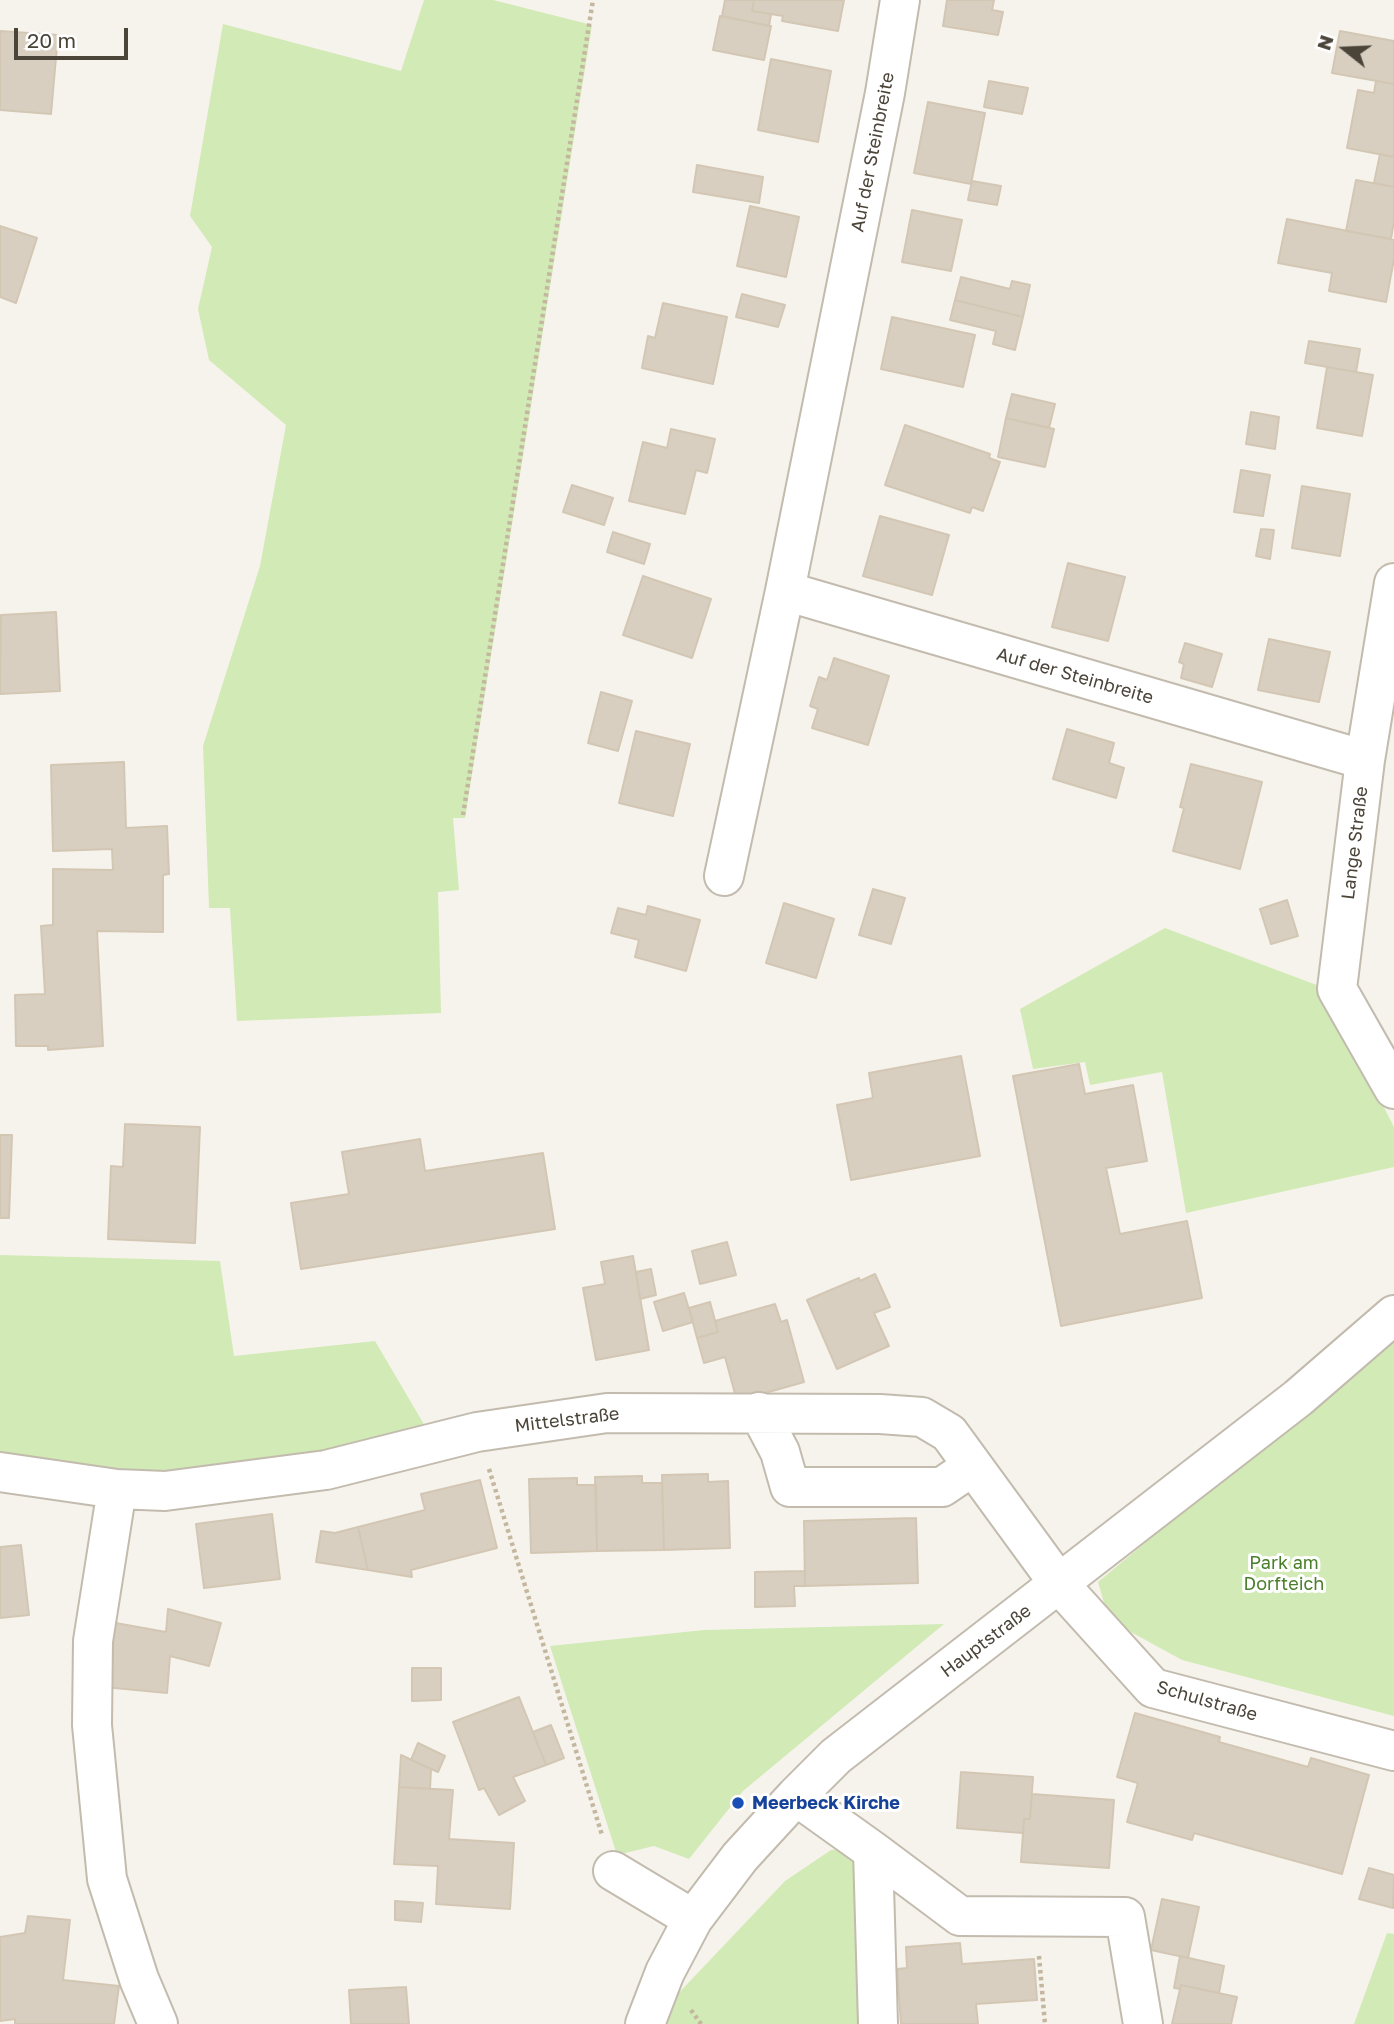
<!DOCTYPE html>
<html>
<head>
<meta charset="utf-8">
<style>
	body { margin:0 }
	#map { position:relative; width:1394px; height:2024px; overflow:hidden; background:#f6f3ec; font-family:"Golos Text",sans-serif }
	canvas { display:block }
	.north { position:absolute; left:1310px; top:14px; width:70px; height:70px; -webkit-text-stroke:5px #fff; paint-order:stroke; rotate:288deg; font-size:19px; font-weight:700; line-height:28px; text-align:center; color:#4b4439 }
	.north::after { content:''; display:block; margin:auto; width:24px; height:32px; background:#4b4439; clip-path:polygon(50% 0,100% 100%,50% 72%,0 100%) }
	.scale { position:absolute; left:14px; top:28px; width:114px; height:32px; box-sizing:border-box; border:4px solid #4b4439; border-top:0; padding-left:9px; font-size:21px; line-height:24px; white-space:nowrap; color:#4b4439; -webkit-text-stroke:5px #fff; paint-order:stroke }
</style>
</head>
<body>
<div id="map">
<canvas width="1394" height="2024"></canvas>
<div class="north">N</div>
<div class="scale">20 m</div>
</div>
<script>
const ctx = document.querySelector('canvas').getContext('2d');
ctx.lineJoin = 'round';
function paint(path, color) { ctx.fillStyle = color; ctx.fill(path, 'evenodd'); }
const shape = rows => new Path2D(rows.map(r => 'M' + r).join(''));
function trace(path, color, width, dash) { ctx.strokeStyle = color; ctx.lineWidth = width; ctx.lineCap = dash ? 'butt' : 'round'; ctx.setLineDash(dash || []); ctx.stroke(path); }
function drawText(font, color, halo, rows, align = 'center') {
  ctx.font = font + ' "Golos Text",sans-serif'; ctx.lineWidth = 6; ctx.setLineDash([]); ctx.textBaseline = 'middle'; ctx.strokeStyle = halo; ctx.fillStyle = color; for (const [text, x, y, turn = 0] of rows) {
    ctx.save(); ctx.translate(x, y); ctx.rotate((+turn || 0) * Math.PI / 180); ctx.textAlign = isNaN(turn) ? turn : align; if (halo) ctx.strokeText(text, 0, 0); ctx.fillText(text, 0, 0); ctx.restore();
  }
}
paint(shape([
	[424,0,493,0,592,25,465,818,453,818,459,890,438,892,441,1013,237,1021,230,908,209,908,203,746,260,566,286,425,209,360,198,309,212,247,190,216,223,24,401,71],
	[1165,928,1322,987,1394,1127,1394,1167,1186,1213,1162,1072,1090,1085,1085,1062,1033,1069,1020,1009],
	[0,1255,220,1261,234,1356,375,1341,425,1426,327,1456,160,1480,0,1458],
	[1394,1336,1394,1716,1182,1660,1109,1620,1098,1582],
	[944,1624,743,1791,689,1859,654,1846,617,1855,550,1646,704,1630],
	[844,1849,855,1858,858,2024,663,2024,673,1999,785,1881,831,1850],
	[1387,1933,1394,1934,1394,2024,1354,2024]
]), '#d2eab5');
const building = shape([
	[725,0,754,0,752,11,771,14,769,26,722,16,725,0],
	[754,0,844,0,838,31,782,21,783,16,752,11,754,0],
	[947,0,994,0,992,10,1003,12,998,35,943,26,947,0],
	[720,16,771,26,764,60,713,50,720,16],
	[0,31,58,35,51,114,0,110,0,31],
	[1340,31,1394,41,1394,84,1332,73,1340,31],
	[771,59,831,71,818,142,758,130,771,59],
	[989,81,1028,88,1022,114,984,107,989,81],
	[1376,81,1394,84,1394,157,1347,148,1358,90,1374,93,1376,81],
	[928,102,985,113,971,184,914,173,928,102],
	[1380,154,1394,157,1394,187,1374,183,1380,154],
	[697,165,763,177,759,203,693,192,697,165],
	[1356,180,1394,187,1394,221,1391,239,1346,231,1356,180],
	[972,181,1001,186,997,205,968,200,972,181],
	[750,206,799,217,786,277,737,266,750,206],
	[912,210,962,220,951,271,902,262,912,210],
	[1287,219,1394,240,1394,259,1386,302,1329,291,1332,273,1278,263,1287,219],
	[0,226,37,238,16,303,0,297,0,226],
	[961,277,1010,289,1012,281,1030,285,1023,317,955,300,961,277],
	[742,294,785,305,778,327,736,317,742,294],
	[955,300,1023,317,1015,350,993,344,996,331,950,320,955,300],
	[663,303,727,317,713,384,642,368,648,336,655,338,663,303],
	[892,317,975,335,963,387,881,369,892,317],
	[1309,341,1360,349,1356,372,1305,363,1309,341],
	[1327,367,1373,375,1362,436,1317,428,1327,367],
	[1012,394,1055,404,1049,428,1006,418,1012,394],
	[1251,412,1279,417,1275,449,1246,444,1251,412],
	[1006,418,1054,429,1045,467,998,457,1006,418],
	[905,425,990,454,989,458,1000,462,983,511,972,507,970,513,885,485,905,425],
	[671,429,715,439,707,473,696,470,685,514,629,501,643,442,667,448,671,429],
	[1241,470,1270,475,1263,516,1234,512,1241,470],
	[572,485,613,498,604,525,563,512,572,485],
	[1302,486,1350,494,1340,556,1292,548,1302,486],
	[880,516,949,535,932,595,863,576,880,516],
	[1261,529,1274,530,1270,559,1256,556,1261,529],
	[613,532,650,544,644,564,607,552,613,532],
	[1068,563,1125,577,1108,641,1052,627,1068,563],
	[643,576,711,599,692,658,623,635,643,576],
	[56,612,60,691,0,694,1,615,56,612],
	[1269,639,1330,652,1319,702,1258,690,1269,639],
	[1185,643,1222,654,1212,687,1181,678,1184,664,1179,662,1185,643],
	[834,658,889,676,868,745,812,728,818,709,810,706,819,677,827,680,834,658],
	[601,692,632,701,618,751,588,743,601,692],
	[1067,729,1114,743,1109,763,1124,768,1116,798,1053,779,1067,729],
	[636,731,690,744,673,816,619,803,636,731],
	[124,762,126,828,167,826,169,874,163,875,163,932,97,931,103,1046,48,1050,48,1046,16,1046,15,995,45,994,41,926,53,925,53,869,113,870,112,849,53,851,51,765,124,762],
	[1191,764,1262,782,1240,869,1173,851,1184,808,1180,807,1191,764],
	[873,889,905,898,891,944,859,935,873,889],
	[1287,900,1298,936,1271,944,1260,909,1287,900],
	[784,903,834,919,816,978,766,963,784,903],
	[648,906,700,920,686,971,635,957,639,940,611,933,618,908,646,915,648,906],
	[961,1056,980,1156,851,1180,837,1105,873,1098,869,1073,961,1056],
	[1079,1064,1085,1094,1133,1085,1147,1161,1106,1168,1120,1234,1187,1221,1202,1298,1061,1326,1013,1076,1079,1064],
	[125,1124,200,1127,195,1243,108,1239,111,1166,123,1167,125,1124],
	[0,1135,12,1135,9,1218,0,1218,0,1135],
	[420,1139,425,1171,543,1153,555,1229,301,1269,291,1203,349,1194,342,1152,420,1139],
	[727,1242,736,1275,700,1284,692,1251,727,1242],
	[633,1256,649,1350,596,1360,583,1288,605,1284,601,1262,633,1256],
	[651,1269,656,1295,640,1299,636,1272,651,1269],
	[875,1274,890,1307,874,1313,889,1346,837,1369,807,1300,859,1278,860,1281,875,1274],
	[684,1293,693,1322,663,1331,654,1302,684,1293],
	[710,1302,718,1332,697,1338,689,1308,710,1302],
	[775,1304,781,1322,787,1320,804,1382,737,1401,725,1357,704,1363,697,1338,718,1332,715,1321,775,1304],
	[708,1474,708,1482,728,1481,730,1548,664,1550,662,1475,708,1474],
	[642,1476,642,1483,662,1483,664,1550,597,1551,595,1477,642,1476],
	[577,1478,577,1485,596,1485,597,1551,531,1553,529,1479,577,1478],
	[480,1480,497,1548,411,1570,412,1577,368,1570,358,1527,425,1510,421,1494,480,1480],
	[272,1514,280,1579,204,1588,196,1524,272,1514],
	[916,1518,918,1583,805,1586,804,1521,916,1518],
	[358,1527,368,1570,316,1562,321,1531,335,1533,358,1527],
	[21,1545,29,1615,0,1618,0,1547,21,1545],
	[805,1571,805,1586,794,1586,795,1606,755,1607,755,1572,805,1571],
	[168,1609,221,1623,209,1666,170,1656,167,1693,104,1687,110,1622,166,1632,168,1609],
	[412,1668,441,1668,441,1700,412,1701,412,1668],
	[519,1697,546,1765,513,1777,525,1801,499,1815,484,1788,479,1790,453,1722,519,1697],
	[1135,1713,1220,1737,1219,1742,1308,1767,1311,1758,1369,1775,1342,1874,1194,1833,1192,1840,1127,1822,1138,1783,1117,1777,1135,1713],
	[551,1725,564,1758,546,1765,533,1732,551,1725],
	[418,1743,445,1756,438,1772,411,1760,418,1743],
	[401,1755,431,1769,430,1789,399,1787,401,1755],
	[961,1772,1033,1777,1030,1819,1024,1819,1023,1833,957,1828,961,1772],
	[399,1787,453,1790,449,1839,514,1843,510,1909,436,1904,438,1866,394,1864,399,1787],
	[1032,1794,1114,1800,1109,1868,1021,1862,1024,1819,1030,1819,1032,1794],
	[1369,1868,1394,1875,1393,1908,1359,1899,1369,1868],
	[1162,1899,1199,1907,1188,1958,1151,1950,1162,1899],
	[395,1901,423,1903,421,1922,395,1920,395,1901],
	[28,1916,70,1920,63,1980,119,1986,114,2024,15,2024,15,2019,0,2021,0,1937,25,1933,28,1916],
	[960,1943,962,1964,1034,1959,1037,2000,976,2004,978,2024,901,2024,897,1969,907,1968,906,1947,960,1943],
	[1180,1956,1224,1966,1219,1993,1181,1985,1180,1989,1174,1988,1180,1956],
	[1181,1985,1237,1997,1231,2024,1172,2024,1181,1985],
	[406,1987,409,2024,351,2024,349,1990,406,1987]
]);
paint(building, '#d8cfc1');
trace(building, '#d3c7b4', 2);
const minor = shape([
	[1394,583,1365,760,1337,989,1394,1089],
	[785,591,1365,760],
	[724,876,785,591,885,93,900,0],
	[759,1412,780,1452,790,1487,942,1487,973,1466],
	[0,1472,117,1489,165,1491,326,1470,477,1432,607,1413,880,1414,922,1417,949,1433,1060,1585,1153,1688,1394,1751],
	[117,1489,93,1641,92,1725,107,1879,139,1979,158,2024],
	[796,1796,873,1851,878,2024],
	[873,1851,960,1916,1125,1917,1143,2024],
	[613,1871,693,1919],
	[645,2024,665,1972,693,1919,740,1857,796,1796,836,1756,1298,1398,1394,1315]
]);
trace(minor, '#c2bbae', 42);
trace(shape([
	[463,815,593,0],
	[489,1469,602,1835],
	[1039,1956,1045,2024],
	[691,2010,701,2024]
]), '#c4b79f', 4.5, [3.5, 3.5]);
trace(minor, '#fff', 38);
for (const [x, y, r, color] of [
	[738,1803,7,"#1a4fb4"]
]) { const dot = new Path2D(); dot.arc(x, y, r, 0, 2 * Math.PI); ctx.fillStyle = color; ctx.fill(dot); trace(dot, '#fff', 2.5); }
drawText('18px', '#4b4439', '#fff', [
	["Auf der Steinbreite",873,152,-79],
	["Auf der Steinbreite",1075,676,16],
	["Lange Straße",1355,843,-83],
	["Mittelstraße",567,1420,-7],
	["Hauptstraße",986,1641,-37],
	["Schulstraße",1207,1701,16]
]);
drawText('18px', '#4a7f2a', '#fff', [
	["Park am",1284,1563],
	["Dorfteich",1284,1584]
]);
drawText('bold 18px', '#164399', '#fff', [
	["Meerbeck Kirche",752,1803]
], 'left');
</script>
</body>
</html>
